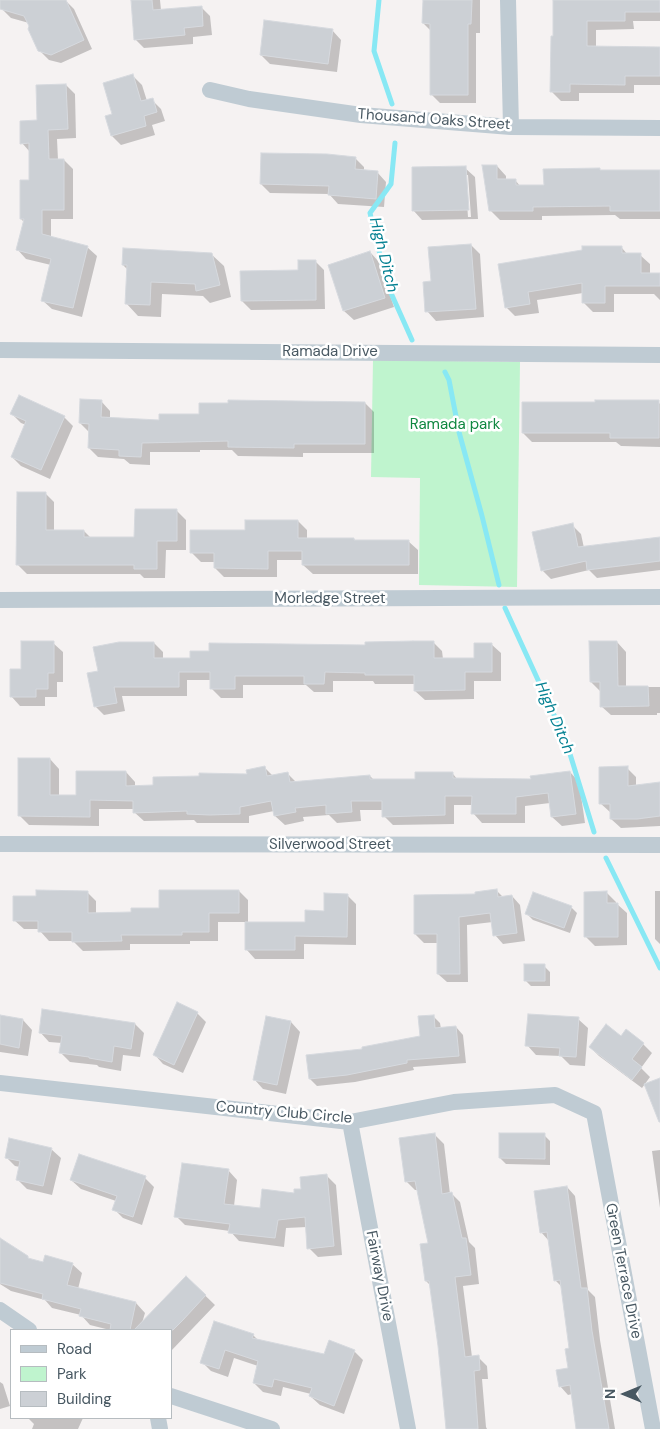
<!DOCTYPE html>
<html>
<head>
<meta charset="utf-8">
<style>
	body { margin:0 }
	#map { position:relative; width:660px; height:1429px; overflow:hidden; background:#f5f2f2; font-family:"DM Sans",sans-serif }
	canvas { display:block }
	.legend { position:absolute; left:10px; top:1329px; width:162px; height:90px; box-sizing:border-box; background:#fff; border:1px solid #b6bcc0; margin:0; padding:6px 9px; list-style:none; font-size:15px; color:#485862 }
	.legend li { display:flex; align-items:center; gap:10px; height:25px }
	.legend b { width:25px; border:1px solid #b6bcc0 }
	.north { position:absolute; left:600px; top:1369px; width:50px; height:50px; -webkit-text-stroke:4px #fff; paint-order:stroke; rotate:270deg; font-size:14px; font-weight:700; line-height:20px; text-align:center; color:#485862 }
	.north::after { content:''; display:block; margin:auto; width:18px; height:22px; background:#485862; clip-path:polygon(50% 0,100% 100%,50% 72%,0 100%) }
</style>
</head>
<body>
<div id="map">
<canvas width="660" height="1429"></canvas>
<ul class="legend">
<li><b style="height:6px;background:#bfcbd3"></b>Road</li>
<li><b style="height:14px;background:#bff4ce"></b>Park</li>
<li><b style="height:14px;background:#ccd0d5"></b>Building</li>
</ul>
<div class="north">N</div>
</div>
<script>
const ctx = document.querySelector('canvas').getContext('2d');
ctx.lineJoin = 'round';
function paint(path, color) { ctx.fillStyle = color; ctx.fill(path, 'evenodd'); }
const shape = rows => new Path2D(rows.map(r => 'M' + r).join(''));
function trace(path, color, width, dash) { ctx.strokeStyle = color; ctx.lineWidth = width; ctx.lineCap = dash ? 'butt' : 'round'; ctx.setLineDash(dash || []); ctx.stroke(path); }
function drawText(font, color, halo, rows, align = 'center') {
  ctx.font = font + ' "DM Sans",sans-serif'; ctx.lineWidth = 5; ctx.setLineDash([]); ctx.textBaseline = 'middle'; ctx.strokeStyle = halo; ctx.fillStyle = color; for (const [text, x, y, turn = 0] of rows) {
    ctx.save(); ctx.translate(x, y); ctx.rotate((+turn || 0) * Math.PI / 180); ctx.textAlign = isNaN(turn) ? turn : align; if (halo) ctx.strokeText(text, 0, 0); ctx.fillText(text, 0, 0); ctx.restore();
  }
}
paint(shape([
	[373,360,520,362,517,587,419,585,420,478,371,477]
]), '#bff4ce');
paint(shape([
	[4,0,65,0,74,9,92,49,61,63,49,60,39,50,29,23,11,18,2,9],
	[132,0,160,0,161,10,201,7,210,16,212,35,193,37,193,44,144,48,135,39],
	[424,0,480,0,480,33,476,33,476,103,440,103,431,94,431,31,423,23],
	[554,0,660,0,660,21,633,21,634,29,596,30,596,48,660,48,660,85,634,85,634,93,579,93,579,101,561,101,552,92,554,37],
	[332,30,341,40,337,72,270,64,261,55],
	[133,76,142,85,147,101,152,100,161,109,165,121,152,125,155,135,121,145,112,136,114,115],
	[66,85,75,94,76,138,57,139,58,160,64,160,73,169,73,219,51,219,51,238,87,247,97,256,82,317,52,309,42,300,51,265,26,259,17,249,24,222,21,219,30,181,30,152,22,143],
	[355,158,364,167,364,171,377,172,386,182,384,207,338,204,329,194,270,193,261,184],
	[497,166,506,176,506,180,515,180,521,187,545,186,601,171,660,171,660,219,620,219,615,215,542,216,542,220,500,220,490,210],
	[465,168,475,177,478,219,422,220,413,210],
	[465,175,468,175,471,217,468,217],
	[471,245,480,254,484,317,436,321,427,311,432,283],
	[622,248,628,255,640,255,650,264,650,274,660,274,660,300,654,294,614,294,614,312,593,312,583,302,583,293,537,300,539,313,515,316,506,307,499,265],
	[370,252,379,262,394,307,354,320,344,311,329,265],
	[211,254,224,266,231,297,210,303,203,296,162,294,161,317,138,316,126,303,128,270,123,265],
	[315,261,324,270,325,309,251,310,242,301],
	[101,401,110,411,110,419,161,421,200,415,365,403,374,412,374,453,303,453,303,457,238,456,232,450,200,450,200,452,150,452,150,465,130,464,124,459,98,457,89,448,89,432,80,423],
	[658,402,660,404,660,447,621,446,616,442,532,442,523,433],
	[12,414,64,417,73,426,50,479,21,466,12,457,26,425,21,423],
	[45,493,54,502,54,531,84,531,91,538,136,538,177,511,186,520,186,550,166,550,165,578,144,578,140,574,27,574,17,564],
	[298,521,307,530,307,539,354,539,356,541,408,541,418,550,418,574,313,574,303,565,303,560,277,560,277,577,224,577,215,568,215,562,201,562,192,553,247,531],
	[572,525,581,534,584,548,660,538,660,570,597,578,589,570,551,579,542,570],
	[433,642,442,651,443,659,475,659,491,644,501,653,501,681,474,681,474,699,425,700,415,691,415,684,375,684,373,681,333,681,333,692,314,692,306,685,243,685,243,698,221,698,212,689,212,680,187,680,187,696,122,696,125,711,104,715,95,706,99,672,154,643,163,652,163,659,191,659],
	[617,642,626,652,626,687,660,687,660,713,657,713,657,715,611,715,601,706,600,691,591,682],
	[53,643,63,652,63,682,57,682,57,697,45,697,45,706,20,706,11,696,23,670],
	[50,759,59,769,59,796,78,796,126,772,135,782,135,786,154,786,248,775,265,768,273,776,287,773,297,783,370,776,374,780,416,780,453,774,458,780,532,780,570,772,579,782,585,823,562,826,552,817,550,803,525,806,525,823,482,823,473,813,473,805,454,805,454,824,393,825,384,816,384,810,360,810,361,821,337,823,329,815,303,817,304,821,285,825,275,816,274,811,249,816,249,823,197,823,194,820,144,821,134,812,134,809,99,809,99,826,29,825,20,816],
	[627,768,636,777,636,786,660,784,660,826,621,828,611,819,611,812,610,812,600,803],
	[496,890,503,897,512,896,520,905,525,941,503,944,495,935,493,922,467,925,468,982,447,982,438,974,438,943,424,943,415,934,476,896],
	[239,891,248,900,248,923,306,923,325,912,347,895,356,904,356,945,304,944,304,959,255,959,246,949,246,922,218,922,218,941,190,941,190,944,130,944,130,950,83,951,73,941,49,941,40,931,40,929,24,929,14,920,37,897,87,892,96,901,96,914,132,913,160,909],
	[655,891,660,891,660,944,655,939],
	[607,893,616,902,616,904,617,904,627,913,627,945,595,946,586,937],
	[571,907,577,913,570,933,533,920,527,914],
	[544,966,550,972,550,986,531,986,525,980],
	[197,1013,206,1022,183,1073,163,1064,154,1054],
	[433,1016,440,1023,441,1029,456,1027,463,1035,466,1063,413,1067,414,1070,355,1082,317,1086,310,1079,363,1050,421,1037],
	[0,1017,23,1020,32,1030,28,1056,0,1052],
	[578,1019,588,1028,585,1066,570,1065,561,1056,536,1055,527,1045],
	[291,1022,300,1032,286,1094,263,1089,254,1079],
	[135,1024,144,1033,140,1057,123,1055,121,1071,99,1067,97,1065,70,1062,61,1053,62,1043,49,1042,40,1032],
	[622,1038,643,1044,652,1053,641,1068,650,1077,642,1088,599,1056,590,1047],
	[435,1135,444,1144,450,1194,451,1193,460,1202,469,1242,475,1248,479,1284,463,1286,472,1357,478,1357,487,1366,488,1379,482,1379,486,1427,487,1429,447,1429,439,1346,430,1285,426,1281,430,1244,418,1190,415,1190,406,1181],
	[544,1135,550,1141,550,1165,506,1164,500,1158],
	[51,1149,61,1158,52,1195,27,1189,18,1180,20,1167,15,1166,6,1157],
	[660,1150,660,1208,652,1151],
	[228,1170,237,1180,234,1206,261,1210,296,1194,327,1176,336,1185,342,1255,318,1257,309,1248,307,1227,286,1228,284,1247,239,1241,230,1231,185,1225,176,1216],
	[145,1178,154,1187,142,1225,123,1218,114,1209,116,1201,81,1189,71,1180],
	[567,1187,575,1196,588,1290,595,1297,600,1340,615,1429,577,1429,572,1394,568,1395,560,1386,569,1369,570,1349,562,1287,555,1280,549,1241,541,1232],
	[0,1239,29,1259,43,1263,72,1264,82,1273,78,1289,136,1303,145,1313,142,1323,186,1277,215,1305,171,1351,171,1330,110,1330,90,1325,81,1315,52,1308,45,1300,11,1291,0,1284],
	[253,1335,258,1340,325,1356,354,1351,363,1360,344,1414,320,1405,310,1396,311,1394,283,1387,281,1396,263,1392,254,1383,258,1366,234,1358,228,1377,211,1371,202,1362],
	[0,1382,3,1384,10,1406,0,1409],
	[28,1418,83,1418,78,1429,32,1429,34,1424]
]), '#0003');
trace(shape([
	[379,0,374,51,392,104],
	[395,143,391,184,370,213,387,284,412,340],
	[445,372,449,380,459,432,482,516,499,585],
	[505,608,566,741,594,832],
	[606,858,660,968]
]), '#88e8f4', 5);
const building = shape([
	[0,0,66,0,84,40,51,55,38,51,28,29,29,26,24,16,0,9,0,0],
	[131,0,152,0,153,10,202,6,203,26,184,28,185,35,134,40,131,0],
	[423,0,472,0,471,24,468,24,468,95,430,95,430,24,422,23,423,0],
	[553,0,660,0,660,12,625,12,625,21,587,21,587,46,660,47,660,76,625,76,625,85,570,84,570,92,550,92,551,36,553,36,553,0],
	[264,20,333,29,328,64,260,55,264,20],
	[133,74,141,101,153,98,157,112,144,116,146,126,111,136,105,116,112,114,103,83,133,74],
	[66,84,68,129,48,130,49,159,64,159,64,210,42,210,42,234,88,246,73,308,41,301,51,259,16,250,24,219,20,219,20,180,29,180,29,143,20,144,20,121,37,120,36,85,66,84],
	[261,153,327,154,356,157,355,169,378,171,376,199,328,195,329,186,260,184,261,153],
	[482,165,497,165,497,179,516,179,516,185,544,185,543,169,600,168,600,170,660,170,660,211,610,211,610,206,533,207,533,211,489,211,482,165],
	[466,166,469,210,412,211,412,167,466,166],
	[471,244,476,309,425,312,423,282,431,281,428,247,471,244],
	[582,246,622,246,622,253,641,253,641,273,660,273,660,286,605,286,605,303,582,303,582,283,528,292,530,304,505,308,498,264,582,250,582,246],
	[123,248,212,253,220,285,196,291,195,284,151,282,150,305,125,304,127,265,122,265,123,248],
	[370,251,385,298,343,311,328,265,370,251],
	[298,260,316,260,316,300,241,301,240,271,298,270,298,260],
	[19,395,65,416,41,470,11,457,26,421,10,414,19,395],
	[80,399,102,400,101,417,159,420,159,414,199,414,199,403,228,403,228,400,365,402,365,444,294,444,294,448,228,447,228,441,142,443,141,457,119,456,119,450,88,448,89,424,79,423,80,399],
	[595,400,659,400,659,438,610,438,610,433,522,433,522,402,595,402,595,400],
	[17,492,46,492,46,530,84,530,84,537,134,537,135,509,177,509,177,541,157,541,157,569,134,569,134,565,16,565,17,492],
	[245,520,298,520,298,538,354,538,354,540,409,540,409,565,302,565,302,551,268,551,268,569,214,568,214,553,190,553,190,530,245,530,245,520],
	[573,523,578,547,660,537,660,561,587,570,586,561,541,571,532,532,573,523],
	[21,641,54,641,54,673,48,673,48,689,36,689,36,697,10,697,10,669,21,669,21,641],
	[413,641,434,641,434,658,474,658,474,643,492,643,492,672,465,672,465,690,414,691,414,675,365,675,365,673,325,672,324,684,304,684,304,676,235,676,235,689,210,689,210,672,179,672,179,687,114,687,117,703,94,707,87,673,98,671,93,647,119,642,154,642,154,658,190,658,190,651,209,651,209,643,365,645,365,642,413,641],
	[589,641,617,641,618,686,648,686,649,706,600,707,600,682,590,682,589,641],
	[18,758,50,758,50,795,76,795,76,771,126,771,126,786,153,785,153,777,199,776,199,773,247,774,246,770,265,766,267,776,288,772,290,782,370,775,370,779,415,779,415,772,453,772,453,778,531,779,530,776,570,771,576,814,551,817,548,793,516,797,516,814,471,814,472,796,445,796,445,815,382,817,382,801,351,801,352,812,326,814,326,805,295,808,296,812,274,816,271,801,240,807,240,814,210,815,187,814,187,811,133,813,133,801,90,800,90,817,18,816,18,758],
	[628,766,628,786,660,782,660,816,637,819,610,819,610,804,599,804,599,767,628,766],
	[497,889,498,897,512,895,517,933,493,936,490,913,459,917,460,974,437,974,437,934,414,934,414,895,475,894,475,892,497,889],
	[36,890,88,891,88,913,131,912,131,908,159,908,159,890,239,890,239,913,209,913,209,932,182,932,182,935,121,935,122,941,72,942,72,932,38,932,38,921,13,921,13,896,36,896,36,890],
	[607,891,607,903,618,903,618,937,584,937,584,892,607,891],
	[533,892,572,906,564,928,525,914,533,892],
	[324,893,348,894,347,937,295,936,295,950,245,950,245,922,305,922,305,910,324,911,324,893],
	[524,964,545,964,545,981,524,981,524,964],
	[177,1002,198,1012,174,1065,153,1055,177,1002],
	[42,1009,135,1023,131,1049,114,1046,112,1062,89,1058,89,1057,59,1053,62,1036,39,1033,42,1009],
	[528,1014,579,1017,576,1057,559,1056,560,1048,525,1046,528,1014],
	[0,1015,23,1019,19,1048,0,1044,0,1015],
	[434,1015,435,1028,456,1026,459,1056,407,1060,407,1063,347,1075,309,1079,306,1055,362,1049,362,1047,420,1036,418,1016,434,1015],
	[266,1016,291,1021,277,1085,253,1080,266,1016],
	[606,1024,621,1036,626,1029,644,1043,632,1059,642,1067,632,1080,589,1047,606,1024],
	[660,1078,660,1122,659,1122,644,1084,660,1078],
	[435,1133,442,1194,452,1192,462,1238,466,1238,471,1275,455,1277,465,1357,479,1355,480,1370,474,1371,478,1429,446,1429,438,1346,429,1281,425,1281,420,1244,428,1243,415,1181,405,1182,399,1138,435,1133],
	[499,1133,545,1133,545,1159,499,1158,499,1133],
	[9,1138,52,1148,43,1186,16,1180,20,1161,5,1158,9,1138],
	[79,1154,146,1176,133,1217,112,1210,117,1196,70,1180,79,1154],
	[182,1163,229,1169,224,1204,260,1208,262,1189,294,1193,294,1189,301,1189,300,1177,327,1174,334,1246,307,1249,305,1217,278,1220,275,1238,228,1233,230,1224,174,1217,182,1163],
	[567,1186,581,1288,587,1288,592,1331,609,1429,576,1429,570,1385,559,1387,556,1370,568,1368,565,1349,569,1348,560,1280,554,1281,547,1232,540,1233,534,1191,567,1186],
	[0,1238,28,1256,28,1258,43,1262,45,1255,73,1263,67,1285,136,1302,130,1330,110,1330,111,1324,79,1316,81,1309,42,1299,43,1294,0,1283,0,1238],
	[186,1276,206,1295,183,1320,173,1330,134,1330,186,1276],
	[214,1321,254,1334,252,1338,324,1354,329,1340,355,1350,334,1406,309,1396,312,1388,274,1379,272,1387,253,1383,258,1361,225,1350,219,1369,200,1363,214,1321]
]);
paint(building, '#ccd0d5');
trace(building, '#d6d9de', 1);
trace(shape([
	[508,0,511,127],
	[210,90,249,99,361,115,511,127,660,128],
	[0,350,660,355],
	[0,600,660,597],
	[0,844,660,845],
	[0,1083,350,1122,454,1102,555,1095,594,1113,653,1429],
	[350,1122,408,1429],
	[0,1310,29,1330],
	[171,1396,272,1429],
	[158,1418,160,1429]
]), '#bfcbd3', 16);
drawText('15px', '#485862', '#fff', [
	["Thousand Oaks Street",434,120,4],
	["Ramada Drive",330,352],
	["Morledge Street",330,599],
	["Silverwood Street",330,845],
	["Country Club Circle",284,1113,5],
	["Green Terrace Drive",623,1271,79],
	["Fairway Drive",379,1276,79]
]);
drawText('15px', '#0f8740', '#fff', [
	["Ramada park",455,425]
]);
drawText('italic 16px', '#048192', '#fff', [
	["High Ditch",383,255,76],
	["High Ditch",554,718,67]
]);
</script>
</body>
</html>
